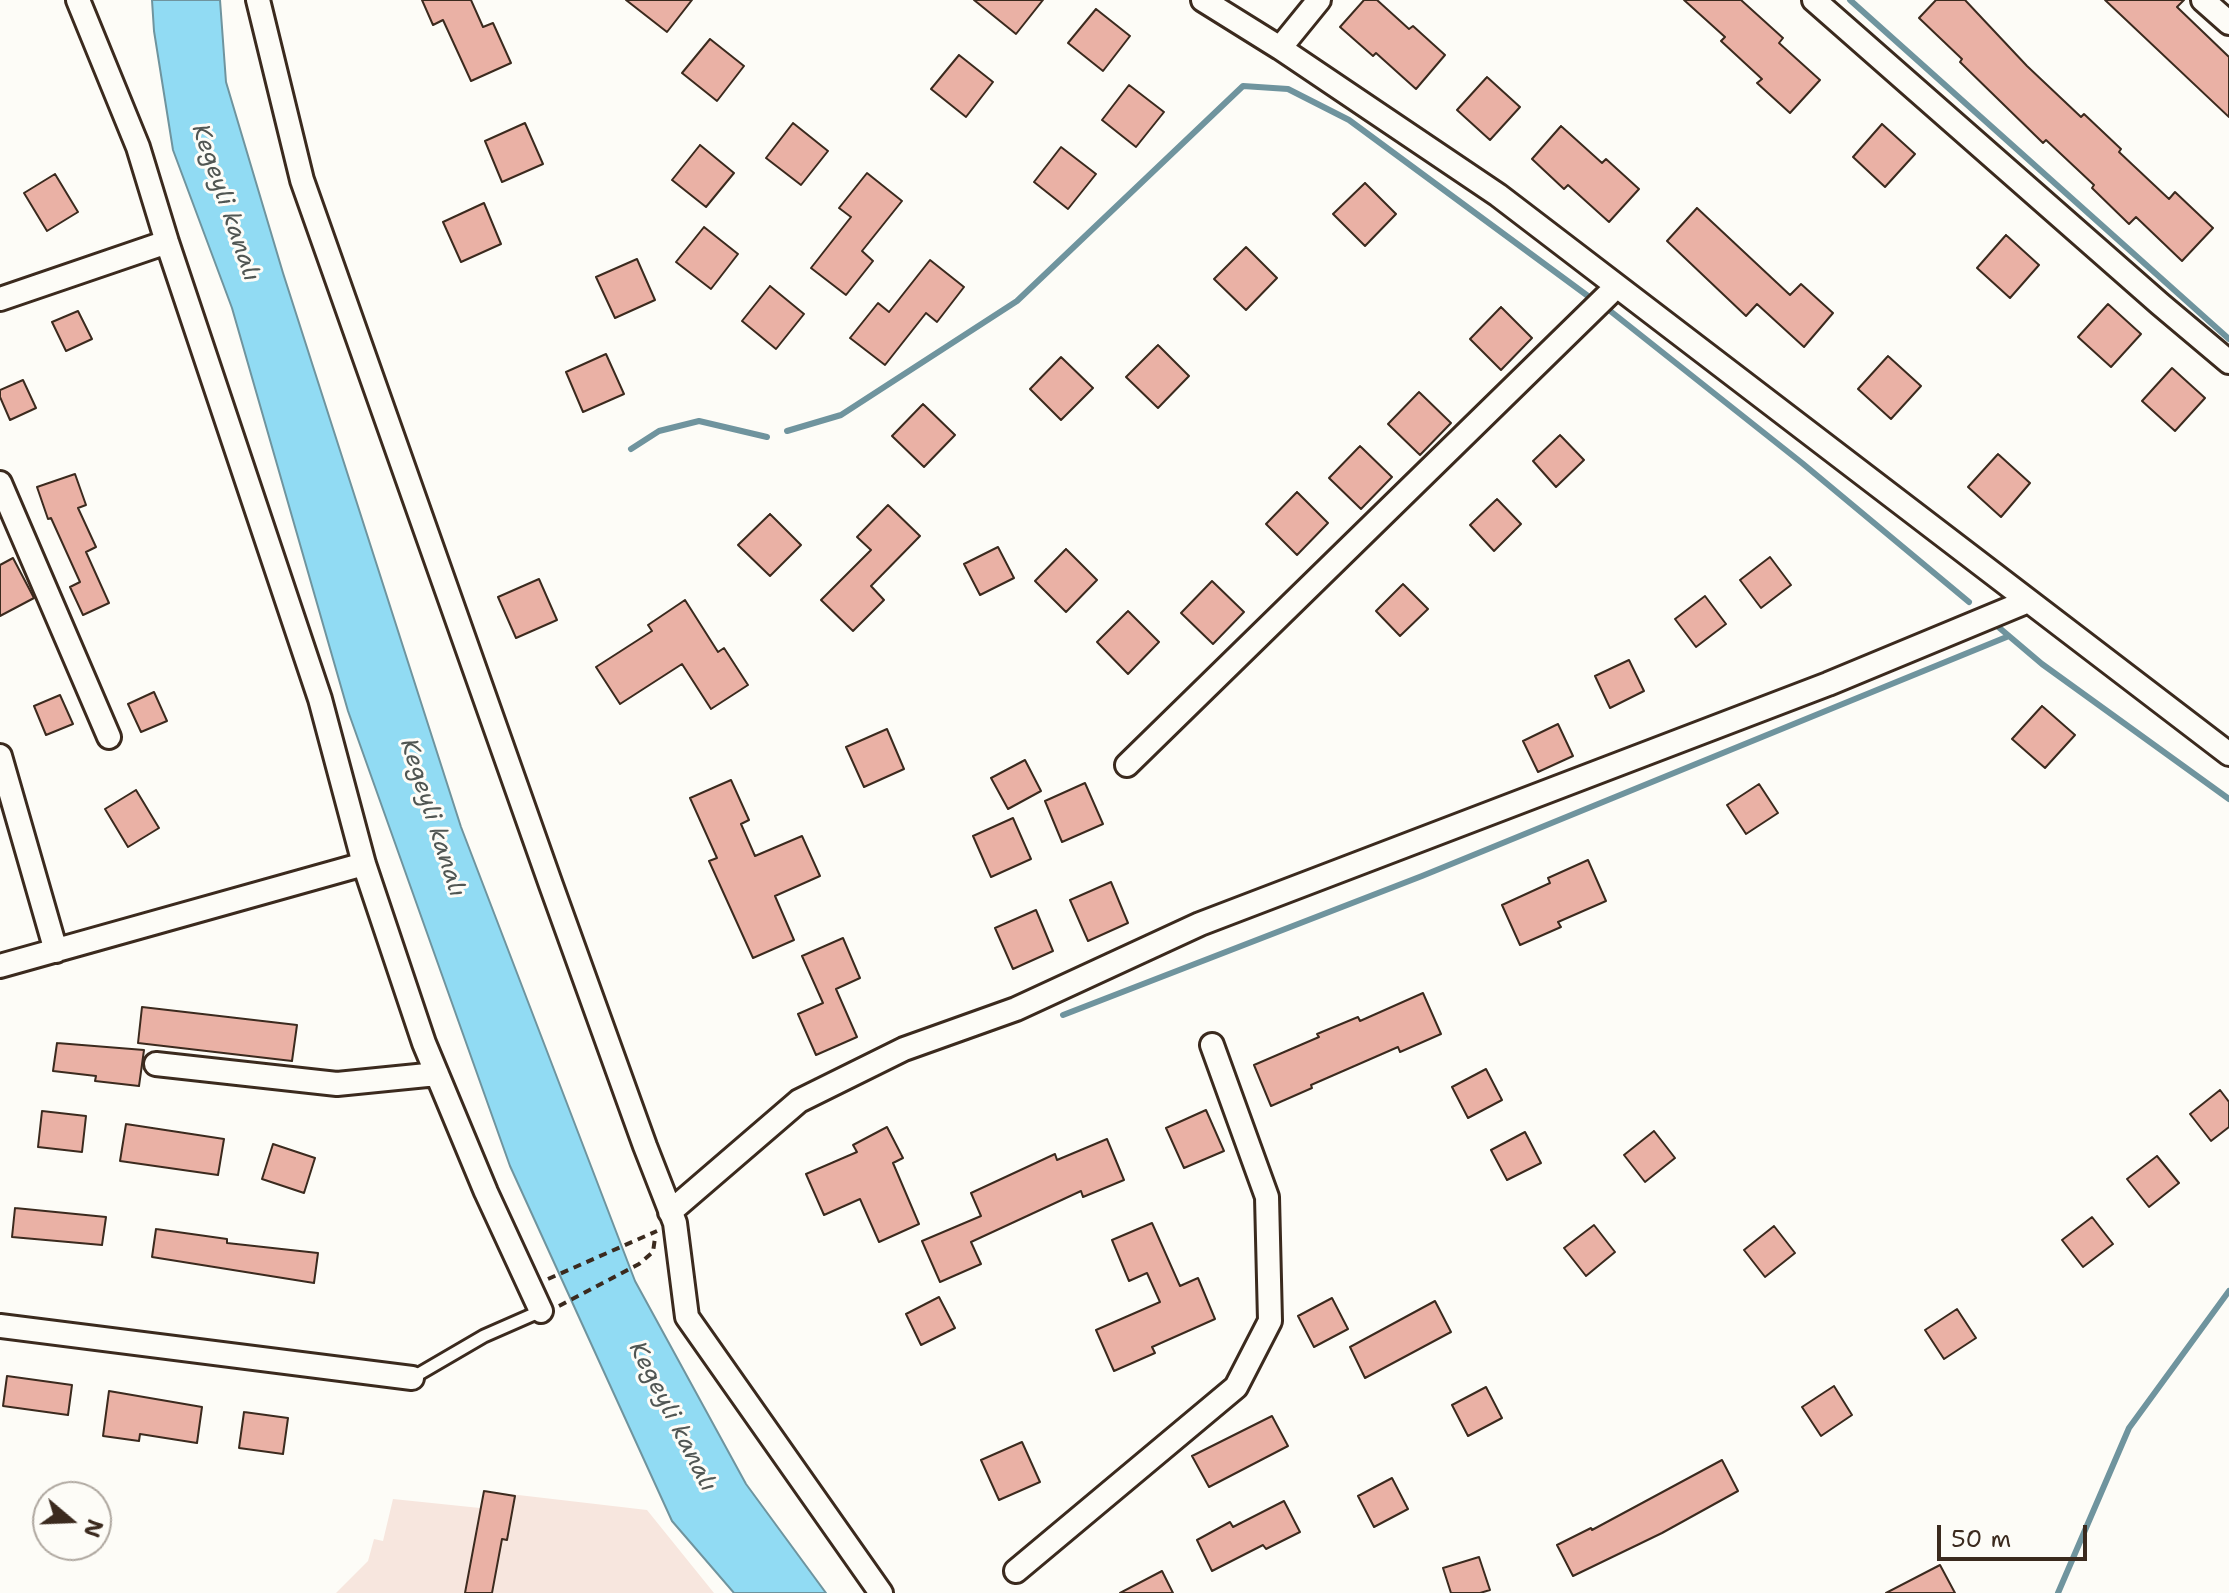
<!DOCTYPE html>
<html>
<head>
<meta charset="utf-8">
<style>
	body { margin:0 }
	#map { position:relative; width:2229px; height:1593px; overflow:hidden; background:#fdfcf7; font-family:"Shantell Sans",sans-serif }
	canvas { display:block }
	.north { position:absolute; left:32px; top:1481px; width:80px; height:80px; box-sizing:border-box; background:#fdfcf7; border:2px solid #afa8a0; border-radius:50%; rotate:109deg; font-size:22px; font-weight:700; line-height:32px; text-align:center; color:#3b2a1e }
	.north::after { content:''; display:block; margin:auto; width:28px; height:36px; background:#3b2a1e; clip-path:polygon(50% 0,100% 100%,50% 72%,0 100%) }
	.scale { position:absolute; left:1937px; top:1525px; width:150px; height:36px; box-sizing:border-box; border:4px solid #3b2a1e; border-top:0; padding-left:10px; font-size:24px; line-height:28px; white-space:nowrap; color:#3b2a1e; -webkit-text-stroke:6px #fdfcf7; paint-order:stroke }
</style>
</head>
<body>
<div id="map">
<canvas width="2229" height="1593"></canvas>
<div class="north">N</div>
<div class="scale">50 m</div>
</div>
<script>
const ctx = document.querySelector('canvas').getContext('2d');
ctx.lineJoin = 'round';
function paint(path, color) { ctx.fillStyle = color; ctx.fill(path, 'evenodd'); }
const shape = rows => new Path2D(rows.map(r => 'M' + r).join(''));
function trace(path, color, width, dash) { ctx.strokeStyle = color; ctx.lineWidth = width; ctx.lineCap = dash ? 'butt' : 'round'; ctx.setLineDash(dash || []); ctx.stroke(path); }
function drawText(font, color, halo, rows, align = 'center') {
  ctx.font = font + ' "Shantell Sans",sans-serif'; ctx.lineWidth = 6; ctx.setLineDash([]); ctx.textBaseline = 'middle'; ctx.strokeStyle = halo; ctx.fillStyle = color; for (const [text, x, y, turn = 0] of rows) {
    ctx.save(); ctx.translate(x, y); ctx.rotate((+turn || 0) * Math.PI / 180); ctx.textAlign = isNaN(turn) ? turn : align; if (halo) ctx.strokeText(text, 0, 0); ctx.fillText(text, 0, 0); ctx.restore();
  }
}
paint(shape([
	[484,1491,647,1510,714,1593,336,1593,368,1561,374,1539,383,1541,393,1499,480,1508]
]), '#f7e6de');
const water = shape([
	[152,0,220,0,226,82,283,273,461,827,635,1281,746,1484,826,1593,734,1593,672,1521,510,1166,348,711,232,308,173,150,154,31,152,0]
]);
paint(water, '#91dbf3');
trace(water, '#6f949e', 2);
trace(shape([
	[1850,0,2229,339],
	[1609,310,1802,463,1969,602],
	[787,431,841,415,1017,301,1243,86,1288,89,1349,120,1592,299],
	[631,449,659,431,699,421,767,437],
	[1996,625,2042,664,2229,799],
	[1063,1015,1422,876,2009,636],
	[2058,1593,2129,1428,2229,1291]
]), '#6f949e', 6);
const building = shape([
	[422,0,471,0,483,27,493,23,511,63,471,81,443,20,433,25,422,0],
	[626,0,692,0,667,32,626,0],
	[974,0,1043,0,1016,34,974,0],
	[1364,0,1377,0,1409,29,1413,26,1445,55,1416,89,1376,53,1373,56,1340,27,1364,0],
	[1684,0,1741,0,1783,38,1779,43,1820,80,1790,113,1757,83,1762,79,1721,41,1725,37,1684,0],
	[1936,0,1965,0,2027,66,2081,117,2084,114,2121,149,2119,152,2169,199,2175,192,2213,228,2182,261,2136,217,2129,224,2092,188,2094,185,2046,140,2043,143,1960,62,1962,59,1919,18,1936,0],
	[2105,0,2184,0,2177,7,2229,57,2229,117,2105,0],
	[1096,9,1130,36,1103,71,1068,43,1096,9],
	[710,39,744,66,717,101,682,73,710,39],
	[959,55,993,82,966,117,931,89,959,55],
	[1487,77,1520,107,1490,140,1457,110,1487,77],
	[1129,85,1164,112,1136,147,1102,120,1129,85],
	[525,123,543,164,502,182,485,141,525,123],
	[793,123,828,151,801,185,766,158,793,123],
	[1882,124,1915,154,1885,187,1853,157,1882,124],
	[1561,126,1602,163,1606,159,1639,189,1609,222,1568,185,1564,189,1532,159,1561,126],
	[700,145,734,173,706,207,672,180,700,145],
	[1061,147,1096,174,1068,209,1034,182,1061,147],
	[867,173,902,201,862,251,873,261,846,295,811,268,851,217,839,208,867,173],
	[55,174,78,212,47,231,24,193,55,174],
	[1365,183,1396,214,1365,246,1333,214,1365,183],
	[484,203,501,244,461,262,443,222,484,203],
	[1697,208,1790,295,1801,284,1833,313,1804,347,1757,304,1746,316,1667,241,1697,208],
	[704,227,738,254,711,289,676,262,704,227],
	[2006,235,2039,265,2010,298,1977,268,2006,235],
	[1246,247,1277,278,1246,310,1214,279,1246,247],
	[637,259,655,300,615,318,596,277,637,259],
	[930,260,964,287,937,322,926,313,885,365,850,338,878,303,889,312,930,260],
	[770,286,804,314,776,349,742,321,770,286],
	[2108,304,2141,334,2111,367,2078,337,2108,304],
	[1501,307,1532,338,1501,370,1470,339,1501,307],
	[78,311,92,339,66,351,52,322,78,311],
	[1158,345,1189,376,1158,408,1126,377,1158,345],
	[606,354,624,394,583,412,566,372,606,354],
	[1888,356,1921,386,1891,419,1858,389,1888,356],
	[1061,357,1093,388,1061,420,1030,389,1061,357],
	[2172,368,2205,398,2175,431,2142,401,2172,368],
	[23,380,36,408,10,420,0,397,0,390,23,380],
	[1419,392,1451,423,1420,455,1388,424,1419,392],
	[923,404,955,435,924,467,892,436,923,404],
	[1560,435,1584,460,1556,487,1533,461,1560,435],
	[1360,446,1392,477,1361,509,1329,478,1360,446],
	[1998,454,2030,483,2001,517,1968,487,1998,454],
	[75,474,86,505,78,508,96,547,86,552,109,603,83,615,70,587,80,582,51,518,48,519,37,487,75,474],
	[1297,492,1328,523,1297,555,1266,524,1297,492],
	[1497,499,1521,524,1494,551,1470,525,1497,499],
	[888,505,920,536,871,586,884,600,853,631,821,600,871,550,857,537,888,505],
	[770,514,801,545,770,576,738,545,770,514],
	[998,547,1014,578,980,595,964,564,998,547],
	[1066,549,1097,580,1066,612,1035,581,1066,549],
	[1770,557,1791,585,1761,608,1740,580,1770,557],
	[13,558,34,598,0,616,0,565,13,558],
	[539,579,557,620,516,638,498,597,539,579],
	[1212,581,1244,612,1213,644,1181,613,1212,581],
	[1403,584,1428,609,1400,636,1376,611,1403,584],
	[1705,596,1726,624,1696,647,1675,619,1705,596],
	[685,600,718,652,724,648,748,685,711,709,682,664,620,704,596,667,652,631,648,625,685,600],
	[1128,611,1159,642,1128,674,1097,642,1128,611],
	[1629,660,1644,691,1610,708,1595,676,1629,660],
	[154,692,167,721,141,732,128,704,154,692],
	[60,695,73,724,46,735,34,706,60,695],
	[2042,706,2075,735,2045,768,2012,739,2042,706],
	[1558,724,1573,756,1538,772,1523,741,1558,724],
	[887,729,904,769,864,787,846,747,887,729],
	[1025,760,1041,791,1008,809,991,778,1025,760],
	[731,780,749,820,741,824,755,856,802,836,820,876,775,896,794,940,753,958,709,861,717,858,690,798,731,780],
	[1085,783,1103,824,1062,842,1045,801,1085,783],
	[1759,784,1778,813,1746,834,1727,805,1759,784],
	[136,790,159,828,128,847,105,809,136,790],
	[1013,818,1031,859,991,877,973,836,1013,818],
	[1588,860,1606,901,1558,922,1561,927,1520,945,1502,905,1550,883,1548,878,1588,860],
	[1111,882,1128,923,1088,941,1070,900,1111,882],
	[1036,910,1053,951,1013,969,995,928,1036,910],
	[843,938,860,978,836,989,857,1037,816,1055,798,1014,823,1003,802,956,843,938],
	[1423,993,1441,1034,1400,1052,1398,1047,1311,1085,1312,1088,1271,1106,1254,1065,1319,1037,1317,1034,1358,1017,1360,1021,1423,993],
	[142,1007,297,1025,292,1061,138,1043,142,1007],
	[57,1043,144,1050,139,1086,95,1081,96,1076,53,1071,57,1043],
	[1486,1069,1502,1100,1468,1118,1452,1087,1486,1069],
	[2220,1090,2229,1102,2229,1127,2211,1141,2190,1114,2220,1090],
	[1206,1110,1224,1151,1184,1168,1166,1128,1206,1110],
	[42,1111,86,1116,82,1152,38,1147,42,1111],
	[126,1124,224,1139,218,1175,120,1161,126,1124],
	[887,1127,903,1158,893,1163,919,1224,879,1242,860,1199,824,1215,806,1174,857,1152,853,1145,887,1127],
	[1654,1131,1675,1158,1645,1182,1624,1155,1654,1131],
	[1525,1132,1541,1163,1507,1180,1491,1150,1525,1132],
	[1107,1139,1124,1180,1083,1197,1081,1191,971,1242,981,1264,940,1282,922,1241,981,1216,971,1193,1055,1154,1057,1160,1107,1139],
	[273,1144,315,1158,304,1193,262,1179,273,1144],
	[2157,1156,2179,1183,2149,1207,2127,1179,2157,1156],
	[15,1208,106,1217,102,1245,12,1237,15,1208],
	[2092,1217,2113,1244,2083,1267,2062,1240,2092,1217],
	[1152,1223,1180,1286,1198,1278,1215,1319,1152,1347,1155,1353,1114,1371,1096,1330,1160,1302,1147,1273,1129,1281,1112,1240,1152,1223],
	[1594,1225,1615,1252,1586,1276,1564,1248,1594,1225],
	[1774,1226,1795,1253,1765,1277,1744,1250,1774,1226],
	[156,1229,227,1239,227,1243,318,1253,314,1283,152,1257,156,1229],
	[939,1297,955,1328,921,1345,906,1314,939,1297],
	[1332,1298,1348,1329,1314,1347,1298,1316,1332,1298],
	[1435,1301,1451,1332,1365,1378,1350,1347,1435,1301],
	[1957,1309,1976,1338,1944,1359,1925,1330,1957,1309],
	[7,1376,72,1385,68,1415,3,1406,7,1376],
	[1834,1386,1852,1415,1821,1436,1802,1407,1834,1386],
	[1486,1387,1502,1418,1468,1436,1452,1405,1486,1387],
	[109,1391,202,1407,197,1443,140,1434,139,1441,103,1436,109,1391],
	[244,1412,288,1418,283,1454,239,1448,244,1412],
	[1272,1416,1288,1446,1209,1487,1192,1456,1272,1416],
	[1022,1442,1040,1482,999,1500,981,1460,1022,1442],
	[1722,1460,1738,1491,1662,1533,1573,1576,1557,1545,1591,1528,1592,1530,1722,1460],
	[1392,1478,1408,1509,1374,1527,1358,1496,1392,1478],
	[484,1491,515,1496,507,1540,502,1539,492,1593,465,1593,484,1491],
	[1284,1501,1300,1532,1266,1549,1263,1545,1212,1571,1197,1540,1230,1522,1233,1527,1284,1501],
	[1479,1557,1490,1590,1480,1593,1451,1593,1443,1568,1479,1557],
	[1940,1565,1955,1593,1886,1593,1940,1565],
	[1162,1571,1173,1593,1120,1593,1162,1571]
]);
paint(building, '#eab1a5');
trace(building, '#3b2a1e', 2);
const service = shape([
	[412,1378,484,1336,541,1311]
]);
const minor = shape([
	[78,0,138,147,167,242,320,699,364,864,424,1043,486,1192,541,1311],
	[258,0,302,180,551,885,645,1146,675,1223,687,1317,881,1593],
	[1203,0,1280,48,1498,195,2229,754],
	[1814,0,2160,304,2229,362],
	[2203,0,2229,23],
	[1280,48,1319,0],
	[0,299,167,242],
	[0,483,109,737],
	[0,756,56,951],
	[1127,765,1617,286],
	[0,966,364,864],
	[156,1064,337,1084,437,1074],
	[670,1212,799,1101,904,1049,1016,1009,1200,924,1828,684,2028,601],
	[0,1326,412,1378],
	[1016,1571,1236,1387,1270,1321,1267,1197,1212,1045]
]);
trace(service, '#3b2a1e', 17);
trace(minor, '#3b2a1e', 28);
trace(shape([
	[548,1279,657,1231],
	[559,1306,639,1264,653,1252,655,1238]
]), '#3b2a1e', 4, [8, 6]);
trace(service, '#fdfcf7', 11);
trace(minor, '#fdfcf7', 22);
drawText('italic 24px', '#505653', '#fdfcf7', [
	["Kegeyli kanalı",225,203,71],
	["Kegeyli kanalı",432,818,72],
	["Kegeyli kanalı",672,1417,63]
]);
</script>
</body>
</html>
